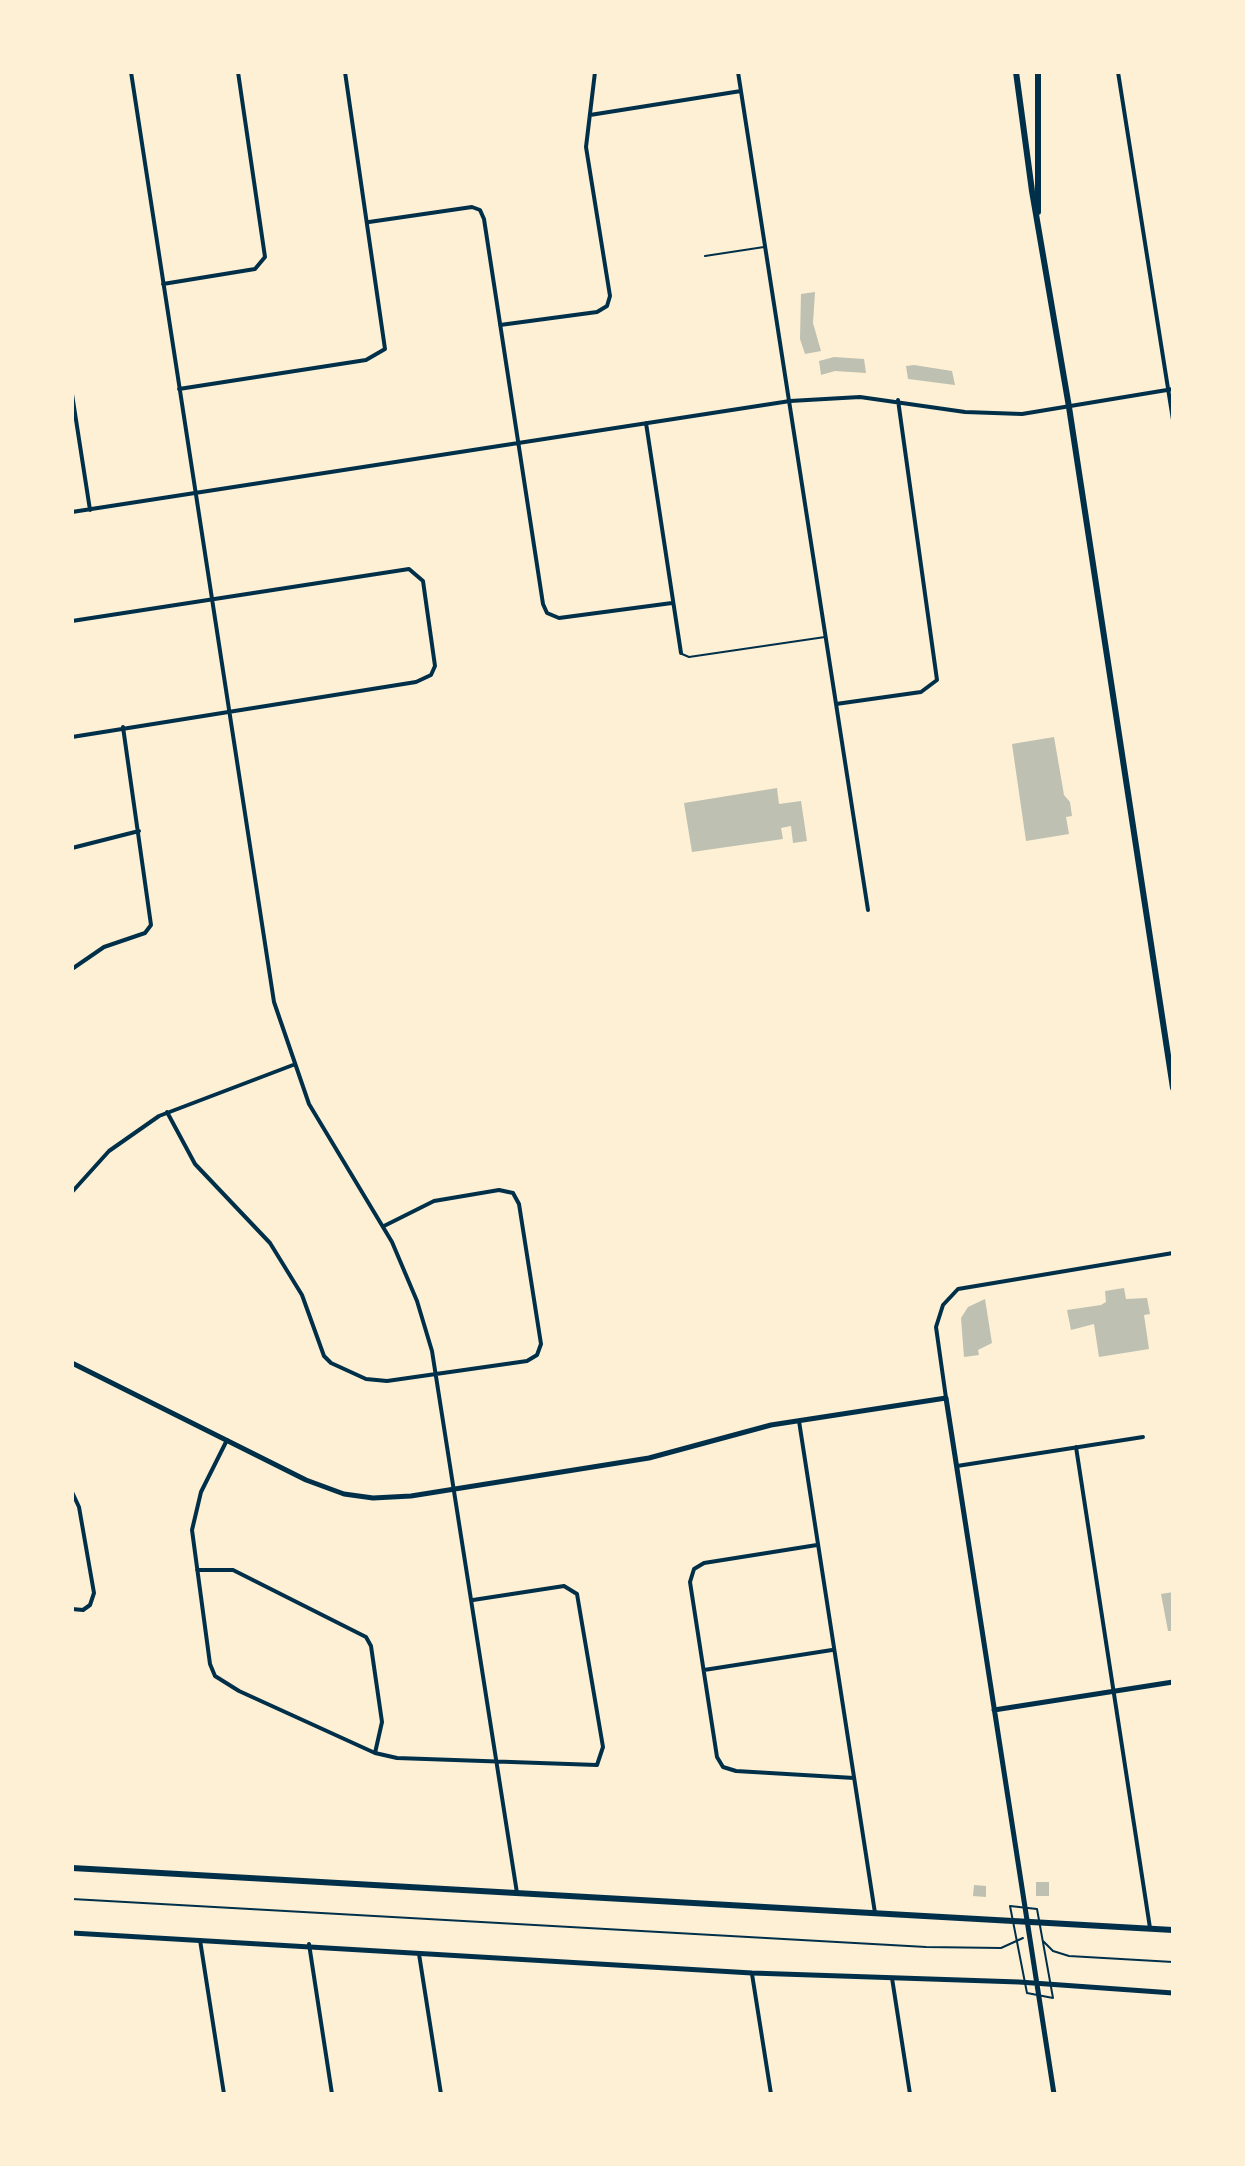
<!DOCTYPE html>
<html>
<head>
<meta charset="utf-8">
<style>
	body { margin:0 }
	#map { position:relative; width:1245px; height:2166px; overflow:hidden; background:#fdf0d5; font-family:"Public Sans",sans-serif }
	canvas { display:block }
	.frame { position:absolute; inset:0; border:74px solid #fdf0d5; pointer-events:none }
</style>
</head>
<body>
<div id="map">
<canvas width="1245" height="2166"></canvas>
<div class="frame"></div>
</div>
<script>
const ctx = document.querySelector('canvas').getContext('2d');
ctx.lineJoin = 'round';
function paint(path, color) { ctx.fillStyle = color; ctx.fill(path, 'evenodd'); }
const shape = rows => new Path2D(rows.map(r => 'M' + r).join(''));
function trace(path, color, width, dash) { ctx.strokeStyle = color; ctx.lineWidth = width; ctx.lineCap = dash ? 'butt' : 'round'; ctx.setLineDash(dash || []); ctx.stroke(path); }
paint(shape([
	[815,292,813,323,821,351,805,354,800,339,801,294],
	[834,357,864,359,866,373,835,371,821,375,819,361],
	[914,365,952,371,955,385,908,379,906,366],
	[1054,737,1064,795,1070,802,1072,816,1066,817,1069,834,1026,841,1012,744],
	[777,788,779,804,801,801,807,841,793,843,791,826,781,828,783,839,692,852,684,803],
	[1124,1288,1126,1299,1147,1298,1150,1314,1144,1315,1149,1349,1099,1357,1094,1324,1071,1330,1067,1310,1101,1305,1106,1302,1105,1291],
	[985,1299,992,1343,978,1350,979,1355,964,1357,961,1318,968,1307],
	[1173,1592,1173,1631,1168,1631,1161,1594],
	[1036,1882,1049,1882,1049,1896,1036,1896],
	[974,1885,986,1886,986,1897,973,1896]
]), '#bec0b2');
trace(shape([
	[72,1899,926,1947,1001,1948,1023,1938],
	[1010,1906,1037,1909,1053,1998,1027,1993,1010,1906],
	[1043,1941,1053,1951,1069,1956,1173,1962]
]), '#003049', 2);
trace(shape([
	[705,256,764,247],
	[682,654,689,657,825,637]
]), '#003049', 2);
trace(shape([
	[131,72,274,1002,309,1104,392,1242,417,1301,432,1351,517,1893],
	[738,72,868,910],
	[1118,72,1173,420],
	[590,115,741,91],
	[369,222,472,207,480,210,484,219,543,604,547,613,559,618,672,603],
	[163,284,255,269,265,257,238,72],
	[500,325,597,312,607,306,610,296,586,147,595,72],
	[179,389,366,360,385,349,345,72],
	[72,394,90,510],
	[646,423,681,653],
	[72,512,790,401,860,397,965,412,1022,414,1173,389],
	[72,621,409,569,423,581,435,666,431,675,416,682,72,737],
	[836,704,921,692,937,680,898,400],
	[72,848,139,831],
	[72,969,104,947,145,933,151,925,123,727],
	[167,1112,195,1164,270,1243,302,1295,324,1356,331,1363,366,1379,387,1381,527,1361,537,1355,541,1344,519,1204,513,1193,499,1190,434,1201,384,1226],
	[72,1192,109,1151,159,1116,293,1065],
	[946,1398,936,1327,943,1305,958,1289,1173,1253],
	[799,1421,875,1913],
	[227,1440,201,1492,192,1530,210,1664,215,1676,239,1691,375,1753,397,1758,597,1765,603,1747,577,1594,564,1586,473,1600],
	[1076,1447,1150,1928],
	[957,1466,1143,1437],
	[72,1492,79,1507,94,1593,90,1605,83,1610,72,1609],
	[817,1545,704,1563,694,1569,690,1582,717,1757,723,1767,736,1771,854,1778],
	[197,1570,233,1570,366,1637,371,1646,382,1722,375,1753],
	[704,1670,832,1650],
	[200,1940,224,2094],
	[309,1944,332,2094],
	[419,1954,441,2094],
	[752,1974,771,2094],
	[892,1978,910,2094]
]), '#003049', 4);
trace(shape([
	[72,1363,306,1480,344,1494,373,1498,411,1496,649,1458,771,1425,946,1398,1054,2094],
	[994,1710,1173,1682],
	[72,1933,752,1973,1019,1982,1173,1993]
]), '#003049', 5);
trace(shape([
	[1016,72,1032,191,1069,407,1173,1088],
	[1038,72,1038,212],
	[72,1868,1173,1930]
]), '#003049', 6);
</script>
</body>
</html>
